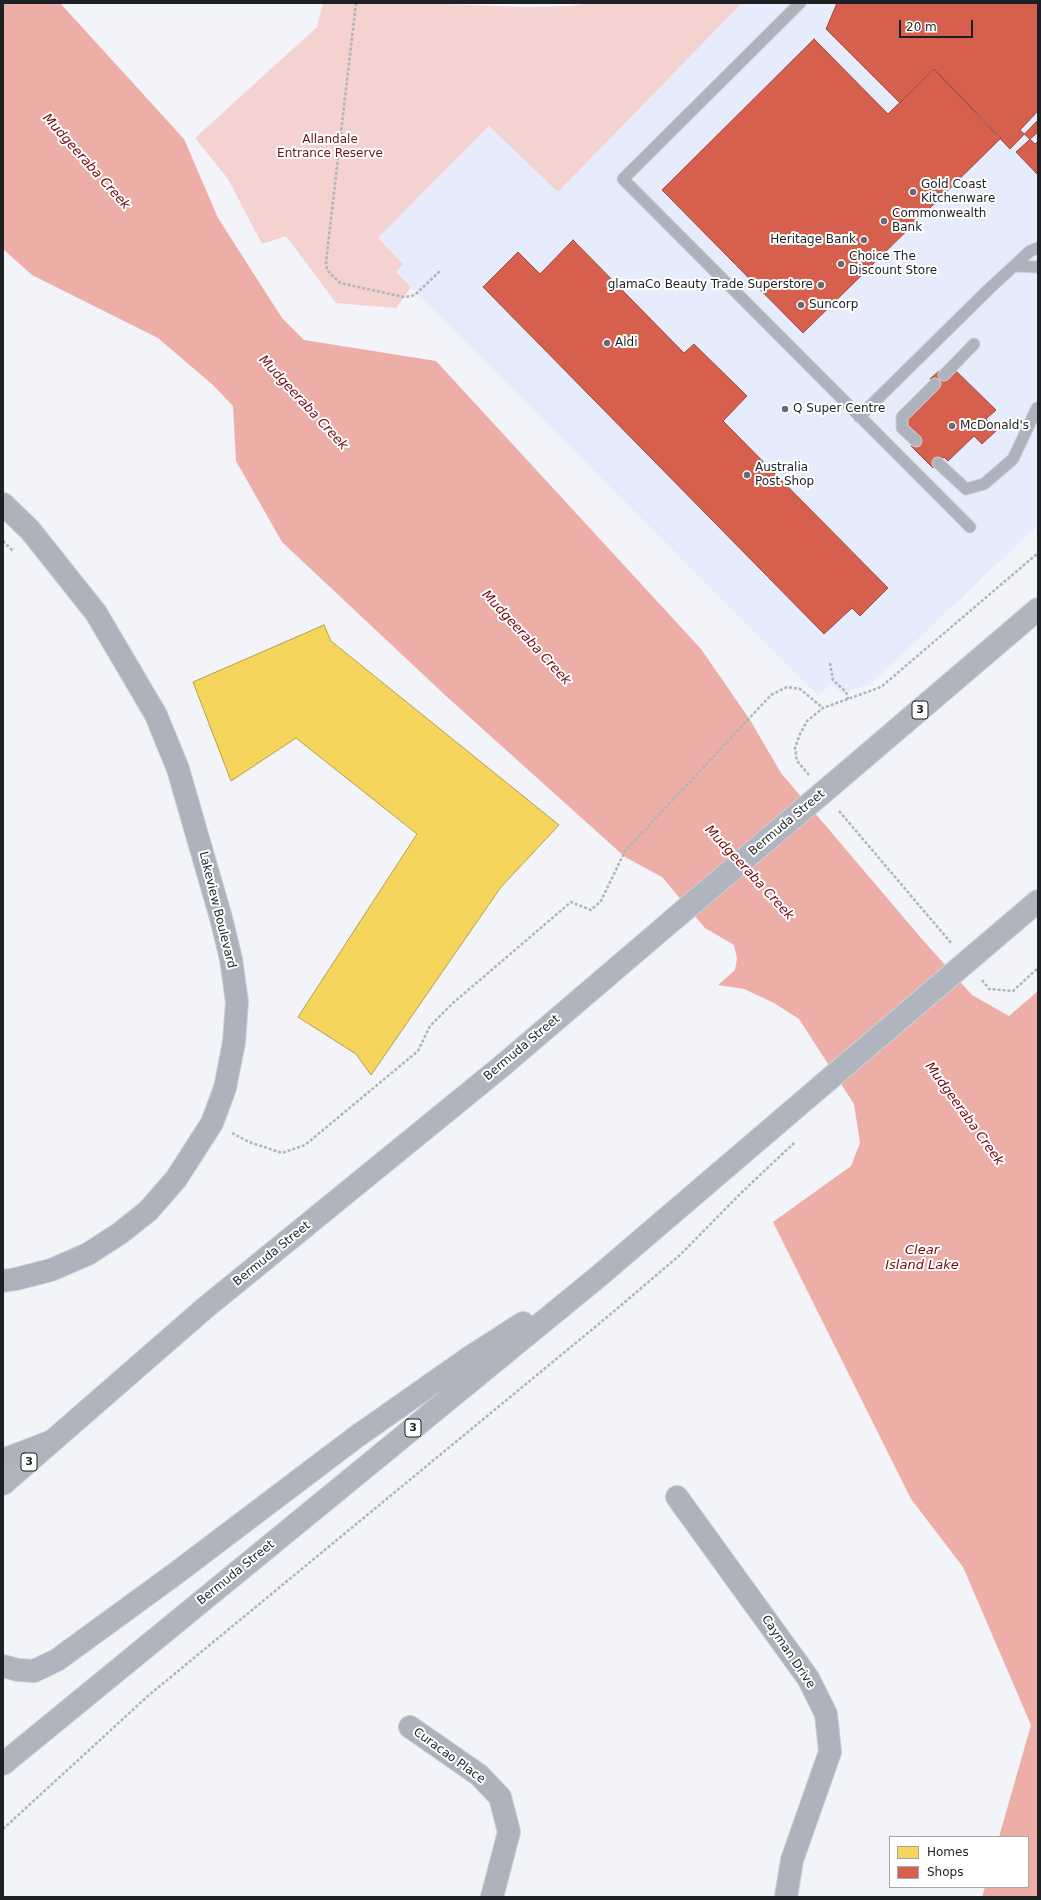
<!DOCTYPE html>
<html>
<head>
<meta charset="utf-8">
<style>
	body { margin:0 }
	#map { position:relative; width:1041px; height:1900px; overflow:hidden; background:#f2f4f9; font-family:"DejaVu Sans",sans-serif }
	canvas { display:block }
	.frame { position:absolute; inset:0; border:4px solid #1d2025; pointer-events:none }
	.legend { position:absolute; left:889px; top:1836px; width:140px; height:52px; box-sizing:border-box; background:#fff; border:1px solid #a5a6a8; margin:0; padding:5px 7px; list-style:none; font-size:12px; color:#1d2025 }
	.legend li { display:flex; align-items:center; gap:8px; height:20px }
	.legend b { width:20px; border:1px solid #a5a6a8 }
	.scale { position:absolute; left:899px; top:20px; width:74px; height:18px; box-sizing:border-box; border:2px solid #1d2025; border-top:0; padding-left:5px; font-size:12px; line-height:14px; white-space:nowrap; color:#1d2025; -webkit-text-stroke:3px #fff; paint-order:stroke }
</style>
</head>
<body>
<div id="map">
<canvas width="1041" height="1900"></canvas>
<div class="frame"></div>
<ul class="legend">
<li><b style="height:11px;background:#f6d55c"></b>Homes</li>
<li><b style="height:11px;background:#d6604d"></b>Shops</li>
</ul>
<div class="scale">20 m</div>
</div>
<script>
const ctx = document.querySelector('canvas').getContext('2d');
ctx.lineJoin = 'round';
function paint(path, color) { ctx.fillStyle = color; ctx.fill(path, 'evenodd'); }
const shape = rows => new Path2D(rows.map(r => 'M' + r).join(''));
function trace(path, color, width, dash) { ctx.strokeStyle = color; ctx.lineWidth = width; ctx.lineCap = dash ? 'butt' : 'round'; ctx.setLineDash(dash || []); ctx.stroke(path); }
function drawText(font, color, halo, rows, align = 'center') {
  ctx.font = font + ' "DejaVu Sans",sans-serif'; ctx.lineWidth = 4; ctx.setLineDash([]); ctx.textBaseline = 'middle'; ctx.strokeStyle = halo; ctx.fillStyle = color; for (const [text, x, y, turn = 0] of rows) {
    ctx.save(); ctx.translate(x, y); ctx.rotate((+turn || 0) * Math.PI / 180); ctx.textAlign = isNaN(turn) ? turn : align; if (halo) ctx.strokeText(text, 0, 0); ctx.fillText(text, 0, 0); ctx.restore();
  }
}
paint(shape([
	[742,3,1038,3,1038,525,871,684,842,693,831,683,818,696,396,272,403,263,378,238,490,126,558,192]
]), '#e6ecfb');
paint(shape([
	[323,3,413,3,526,7,571,6,592,3,742,3,558,192,489,126,378,238,403,264,396,272,411,287,396,308,336,303,286,236,262,244,228,179,195,138,317,27]
]), '#f3d2d0');
paint(shape([
	[3,3,60,3,184,139,218,218,282,318,304,340,436,361,701,649,750,720,781,773,921,938,972,995,1009,1016,1038,991,1038,1897,982,1897,985,1887,1028,1887,1028,1837,999,1837,1031,1725,963,1567,911,1499,773,1222,851,1166,860,1143,854,1104,799,1019,774,1003,744,989,718,985,735,970,737,959,734,945,705,928,662,877,625,857,446,696,282,542,236,461,233,406,213,385,158,338,32,275,3,249]
]), '#eeaea8');
const homes = shape([
	[324,625,331,641,559,825,501,887,371,1075,356,1054,298,1017,417,834,296,738,231,781,193,682,324,625]
]);
paint(homes, '#f6d55c');
trace(homes, '#b59f4c', 1);
const shops = shape([
	[837,3,1038,3,1038,120,1010,149,934,69,900,103,826,29,837,3],
	[814,39,888,114,934,69,1001,138,803,333,662,190,814,39],
	[1038,111,1038,141,1035,144,1020,130,1038,111],
	[1038,132,1038,175,1016,152,1038,132],
	[573,240,684,353,694,344,747,396,723,421,888,588,860,616,852,608,824,634,483,287,518,252,540,274,573,240],
	[955,370,996,410,986,419,997,430,982,444,974,436,948,461,944,457,933,468,911,446,920,437,905,422,939,388,930,379,939,371,944,375,955,370]
]);
paint(shops, '#d6604d');
trace(shops, '#9e4d41', 1);
const lane = shape([
	[800,3,623,179,970,527],
	[1014,266,1038,267],
	[944,375,974,344],
	[859,417,989,289,1030,251,1038,248],
	[916,441,902,428,902,417,935,384],
	[938,463,966,489,984,484,1013,459,1037,408]
]);
const street = shape([
	[3,504,30,530,96,613,156,715,178,769,221,918,231,959,237,1002,234,1042,225,1088,212,1123,176,1179,148,1211,119,1234,88,1254,51,1270,16,1279,3,1281],
	[3,1460,50,1442],
	[677,1497,808,1678,826,1714,830,1752,792,1860,786,1897],
	[410,1727,479,1775,500,1797,509,1832,492,1897]
]);
const primary = shape([
	[833,784,1038,609],
	[977,953,1038,901],
	[3,1484,205,1308,502,1066,674,919],
	[3,1666,18,1670,34,1671,57,1660,175,1574,356,1437,470,1357,523,1323],
	[3,1764,599,1276,820,1087]
]);
trace(lane, '#cccfd2', 13);
trace(street, '#cccfd2', 24);
trace(primary, '#cccfd2', 24);
trace(shape([
	[356,3,326,262,327,270,340,283,404,297,412,296,417,293,441,270],
	[3,541,12,550,14,548],
	[830,663,833,680,846,692,848,699],
	[809,775,797,761,795,748,800,734,807,721,823,708,881,687,1038,553],
	[839,811,952,944],
	[982,980,989,989,1013,991,1038,968],
	[232,1133,249,1142,282,1153,305,1145,418,1051,430,1026,453,1003,571,902,591,910,601,901,625,851,771,695,787,687,800,689,823,708],
	[3,1829,149,1695,606,1318,680,1255,743,1191,794,1143]
]), '#b0b3b9', 2.5, [3, 2]);
trace(lane, '#adb2bc', 11);
trace(street, '#adb2bc', 22);
trace(primary, '#afb4bf', 22);
const primaryBridge = shape([
	[674,919,833,784],
	[820,1087,977,953]
]);
trace(primaryBridge, '#cccfd2', 24, []);
trace(primaryBridge, '#afb4bf', 22);
for (const [x, y, r, color] of [
	[913,192,4,"#686a6f"],
	[884,221,4,"#686a6f"],
	[864,240,4,"#686a6f"],
	[841,264,4,"#686a6f"],
	[821,285,4,"#686a6f"],
	[801,305,4,"#686a6f"],
	[607,343,4,"#686a6f"],
	[785,409,4,"#686a6f"],
	[952,426,4,"#686a6f"],
	[747,475,4,"#686a6f"]
]) { const dot = new Path2D(); dot.arc(x, y, r, 0, 2 * Math.PI); ctx.fillStyle = color; ctx.fill(dot); trace(dot, '#fff', 1.5); }
for (const [x, y, w] of [
	[920,710,16],
	[413,1428,16],
	[29,1462,16]
]) { const box = new Path2D(); box.roundRect(x - w / 2, y - 9, w, 18, 3); ctx.fillStyle = '#fff'; ctx.fill(box); trace(box, '#1d2025', 1); }
drawText('bold 11px', '#1d2025', null, [
	["3",920,710],
	["3",413,1428],
	["3",29,1462]
]);
drawText('12px', '#671513', '#fff', [
	["Allandale",330,140],
	["Entrance Reserve",330,154]
]);
drawText('12px', '#1d2025', '#fff', [
	["Gold Coast",921,185],
	["Kitchenware",921,199],
	["Commonwealth",892,214],
	["Bank",892,228],
	["Heritage Bank",856,240,"right"],
	["Choice The",849,257],
	["Discount Store",849,271],
	["glamaCo Beauty Trade Superstore",813,285,"right"],
	["Suncorp",809,305],
	["Aldi",615,343],
	["Q Super Centre",793,409],
	["McDonald's",960,426],
	["Australia",755,468],
	["Post Shop",755,482]
], 'left');
drawText('12px', '#1d2025', '#fff', [
	["Bermuda Street",787,823,-40],
	["Lakeview Boulevard",217,910,76],
	["Bermuda Street",522,1048,-40],
	["Bermuda Street",272,1254,-39],
	["Bermuda Street",236,1573,-39],
	["Cayman Drive",788,1652,56],
	["Curacao Place",449,1756,36]
]);
drawText('italic 13px', '#79050b', '#fff', [
	["Mudgeeraba Creek",86,162,48],
	["Mudgeeraba Creek",303,403,47],
	["Mudgeeraba Creek",526,638,47],
	["Mudgeeraba Creek",749,873,47],
	["Mudgeeraba Creek",964,1114,54],
	["Clear",922,1251],
	["Island Lake",922,1266]
]);
</script>
</body>
</html>
